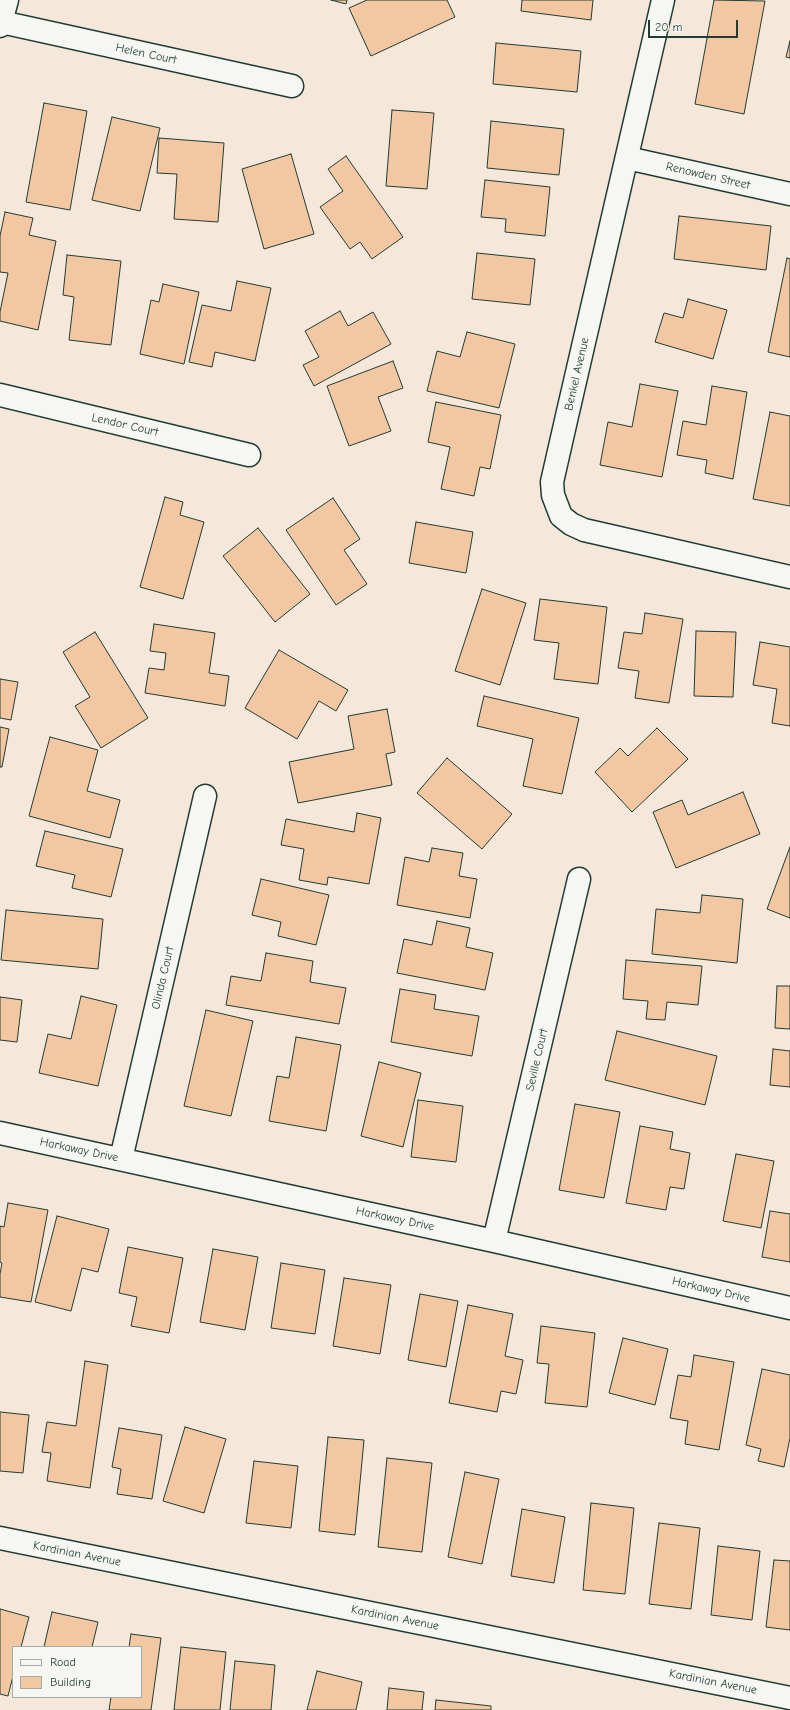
<!DOCTYPE html>
<html>
<head>
<meta charset="utf-8">
<style>
	body { margin:0 }
	#map { position:relative; width:790px; height:1710px; overflow:hidden; background:#f5e8da; font-family:"Comic Neue",sans-serif }
	canvas { display:block }
	.legend { position:absolute; left:12px; top:1646px; width:130px; height:52px; box-sizing:border-box; background:#f6f6f2; border:1px solid #a0aca6; margin:0; padding:5px 7px; list-style:none; font-size:12px; color:#1f3d34 }
	.legend li { display:flex; align-items:center; gap:8px; height:20px }
	.legend b { width:20px; border:1px solid #a0aca6 }
	.scale { position:absolute; left:648px; top:20px; width:90px; height:18px; box-sizing:border-box; border:2px solid #1f3d34; border-top:0; padding-left:5px; font-size:12px; line-height:14px; white-space:nowrap; color:#1f3d34; -webkit-text-stroke:3px #f6f6f2; paint-order:stroke }
</style>
</head>
<body>
<div id="map">
<canvas width="790" height="1710"></canvas>
<ul class="legend">
<li><b style="height:5px;background:#f6f6f2"></b>Road</li>
<li><b style="height:11px;background:#f4c7a3"></b>Building</li>
</ul>
<div class="scale">20 m</div>
</div>
<script>
const ctx = document.querySelector('canvas').getContext('2d');
ctx.lineJoin = 'round';
function paint(path, color) { ctx.fillStyle = color; ctx.fill(path, 'evenodd'); }
const shape = rows => new Path2D(rows.map(r => 'M' + r).join(''));
function trace(path, color, width, dash) { ctx.strokeStyle = color; ctx.lineWidth = width; ctx.lineCap = dash ? 'butt' : 'round'; ctx.setLineDash(dash || []); ctx.stroke(path); }
function drawText(font, color, halo, rows, align = 'center') {
  ctx.font = font + ' "Comic Neue",sans-serif'; ctx.lineWidth = 3; ctx.setLineDash([]); ctx.textBaseline = 'middle'; ctx.strokeStyle = halo; ctx.fillStyle = color; for (const [text, x, y, turn = 0] of rows) {
    ctx.save(); ctx.translate(x, y); ctx.rotate((+turn || 0) * Math.PI / 180); ctx.textAlign = isNaN(turn) ? turn : align; if (halo) ctx.strokeText(text, 0, 0); ctx.fillText(text, 0, 0); ctx.restore();
  }
}
const building = shape([
	[331,0,347,0,346,4,331,0],
	[367,0,447,0,455,17,371,56,349,8,367,0],
	[522,0,593,0,591,20,521,11,522,0],
	[714,0,765,1,744,114,695,104,714,0],
	[790,41,790,58,786,57,790,41],
	[496,43,581,51,577,92,493,84,496,43],
	[44,103,87,111,70,210,26,202,44,103],
	[392,110,434,113,427,189,386,186,392,110],
	[112,117,160,128,140,211,92,200,112,117],
	[491,121,564,129,559,175,487,168,491,121],
	[159,138,224,143,218,222,174,219,177,174,157,173,159,138],
	[291,154,314,234,264,249,242,169,291,154],
	[346,156,403,237,372,259,360,242,350,249,320,207,343,191,328,169,346,156],
	[485,180,550,187,545,236,505,232,506,219,481,217,485,180],
	[5,212,33,218,29,235,56,241,38,330,0,321,0,312,8,273,0,272,0,236,5,212],
	[679,216,771,226,766,270,674,259,679,216],
	[477,253,535,259,530,305,472,299,477,253],
	[67,255,121,261,111,345,69,340,74,297,63,295,67,255],
	[787,258,790,259,790,357,768,352,787,258],
	[237,281,271,288,255,361,215,352,212,367,189,362,202,305,231,311,237,281],
	[163,284,199,292,184,364,140,354,151,300,159,302,163,284],
	[688,299,727,310,713,359,655,342,664,313,683,318,688,299],
	[340,311,348,326,373,312,391,344,314,386,303,365,319,357,305,331,340,311],
	[467,332,515,344,499,408,427,391,437,351,460,357,467,332],
	[393,361,403,388,378,397,391,431,349,446,327,386,393,361],
	[640,384,678,391,662,477,600,465,608,422,632,427,640,384],
	[712,386,747,392,733,479,705,473,707,460,677,455,683,421,706,425,712,386],
	[436,402,501,415,490,469,480,467,474,496,441,489,450,447,428,442,436,402],
	[770,412,790,416,790,506,753,499,770,412],
	[165,497,183,502,180,515,204,522,183,599,140,587,165,497],
	[333,498,360,539,344,550,367,584,336,605,286,530,333,498],
	[416,522,473,532,466,573,409,563,416,522],
	[258,528,310,594,275,622,223,556,258,528],
	[482,589,526,603,500,685,455,671,482,589],
	[540,599,607,607,598,684,554,679,559,643,534,640,540,599],
	[645,613,683,619,669,703,635,698,639,671,618,668,624,632,642,634,645,613],
	[154,624,215,633,209,673,229,676,225,706,145,693,149,668,164,670,166,653,150,651,154,624],
	[696,631,736,632,733,697,694,696,696,631],
	[95,632,148,718,101,748,75,706,90,697,63,652,95,632],
	[760,642,790,647,790,726,772,723,777,689,753,685,760,642],
	[279,650,348,690,336,711,319,701,297,739,245,708,279,650],
	[0,679,18,682,11,720,0,718,0,679],
	[484,696,579,718,562,794,523,786,533,739,477,726,484,696],
	[387,709,395,752,386,754,392,785,298,803,289,762,354,749,348,716,387,709],
	[0,727,9,729,2,767,0,767,0,727],
	[657,728,688,759,632,812,595,772,620,748,628,756,657,728],
	[50,737,98,750,87,791,120,800,110,838,29,816,50,737],
	[447,758,512,814,482,849,417,793,447,758],
	[743,792,760,834,676,868,653,812,682,800,688,815,743,792],
	[357,813,381,818,369,884,328,877,327,885,299,880,304,849,281,845,286,819,354,832,357,813],
	[45,831,123,849,111,897,72,888,75,875,36,866,45,831],
	[790,847,790,918,767,909,790,847],
	[432,848,463,853,459,876,477,879,470,918,397,905,405,857,429,862,432,848],
	[261,879,329,895,316,945,278,936,281,922,252,915,261,879],
	[702,895,743,899,737,963,652,954,656,909,700,913,702,895],
	[6,910,103,919,98,969,1,960,6,910],
	[437,921,470,928,466,947,493,953,485,990,397,973,404,939,432,945,437,921],
	[266,953,313,961,310,982,346,988,339,1024,226,1005,231,976,261,981,266,953],
	[626,960,702,966,698,1005,667,1002,665,1020,646,1019,648,1001,623,999,626,960],
	[777,986,790,986,790,1029,775,1028,777,986],
	[400,989,436,995,434,1009,479,1016,472,1056,391,1042,400,989],
	[81,996,117,1005,98,1086,39,1073,48,1034,71,1039,81,996],
	[0,997,22,1000,17,1042,0,1040,0,997],
	[206,1010,253,1021,231,1116,184,1106,206,1010],
	[617,1031,717,1056,705,1105,605,1080,617,1031],
	[296,1037,341,1045,326,1131,269,1121,277,1076,289,1078,296,1037],
	[773,1049,790,1051,790,1087,770,1085,773,1049],
	[379,1062,421,1073,403,1147,361,1136,379,1062],
	[418,1100,463,1106,456,1162,411,1157,418,1100],
	[575,1104,620,1112,604,1198,559,1190,575,1104],
	[640,1126,673,1132,670,1149,690,1153,684,1189,670,1187,666,1210,626,1203,640,1126],
	[736,1154,774,1161,761,1228,723,1221,736,1154],
	[8,1203,48,1210,31,1302,0,1297,0,1274,2,1263,0,1262,0,1226,4,1227,8,1203],
	[770,1211,790,1214,790,1262,762,1257,770,1211],
	[57,1216,109,1229,98,1272,82,1268,71,1311,35,1302,57,1216],
	[128,1247,183,1258,169,1333,131,1326,137,1297,119,1293,128,1247],
	[213,1249,258,1257,245,1330,200,1322,213,1249],
	[281,1263,325,1270,315,1334,271,1328,281,1263],
	[344,1278,391,1285,380,1354,333,1346,344,1278],
	[420,1294,458,1301,446,1367,408,1360,420,1294],
	[468,1305,513,1314,505,1356,523,1360,516,1394,501,1391,497,1412,449,1403,468,1305],
	[541,1326,595,1333,587,1407,545,1403,549,1364,537,1363,541,1326],
	[623,1338,668,1349,655,1405,609,1393,623,1338],
	[694,1355,734,1362,719,1450,685,1444,688,1421,670,1418,678,1375,691,1377,694,1355],
	[85,1361,108,1365,90,1488,47,1481,51,1453,42,1452,47,1422,76,1426,85,1361],
	[762,1369,790,1375,790,1438,784,1467,758,1461,761,1449,746,1445,762,1369],
	[0,1412,29,1415,23,1473,0,1471,0,1412],
	[185,1427,226,1439,204,1513,163,1501,185,1427],
	[119,1428,162,1435,152,1499,117,1494,121,1469,112,1467,119,1428],
	[328,1437,364,1440,355,1535,319,1531,328,1437],
	[387,1458,432,1463,422,1552,378,1547,387,1458],
	[254,1461,298,1466,291,1528,246,1523,254,1461],
	[465,1472,499,1479,482,1564,448,1557,465,1472],
	[591,1503,634,1508,625,1594,583,1590,591,1503],
	[522,1509,565,1517,554,1583,511,1576,522,1509],
	[659,1523,700,1528,691,1609,649,1604,659,1523],
	[718,1546,760,1551,752,1620,711,1615,718,1546],
	[774,1560,790,1561,790,1630,766,1627,774,1560],
	[0,1609,29,1617,21,1647,13,1647,13,1676,8,1696,0,1694,0,1609],
	[52,1612,98,1622,92,1647,44,1647,52,1612],
	[131,1634,161,1638,151,1710,109,1710,111,1697,141,1697,141,1647,129,1647,131,1634],
	[181,1647,226,1652,220,1710,174,1710,181,1647],
	[235,1661,275,1665,271,1710,230,1710,235,1661],
	[317,1671,362,1682,356,1710,307,1710,317,1671],
	[389,1688,424,1692,422,1710,387,1710,389,1688],
	[436,1700,491,1706,491,1710,435,1710,436,1700]
]);
paint(building, '#f4c7a3');
trace(building, '#1f3d34', 1);
const minor = shape([
	[663,0,567,416,552,482,553,495,561,516,571,524,584,530,790,577],
	[1,22,292,86],
	[0,26,7,0],
	[627,158,790,194],
	[0,395,249,455],
	[0,1133,494,1241,790,1308],
	[121,1159,205,796],
	[494,1241,579,879],
	[0,1538,790,1698]
]);
trace(minor, '#1f3d34', 25);
trace(minor, '#f6f6f2', 22);
drawText('12px', '#1f3d34', '#f6f6f2', [
	["Helen Court",146,54,12],
	["Renowden Street",708,176,13],
	["Benkel Avenue",577,374,-77],
	["Lendor Court",125,425,13],
	["Olinda Court",163,978,-77],
	["Seville Court",537,1060,-77],
	["Harkaway Drive",79,1150,12],
	["Harkaway Drive",395,1219,12],
	["Harkaway Drive",711,1290,13],
	["Kardinian Avenue",77,1554,11],
	["Kardinian Avenue",395,1618,11],
	["Kardinian Avenue",713,1682,11]
]);
</script>
</body>
</html>
